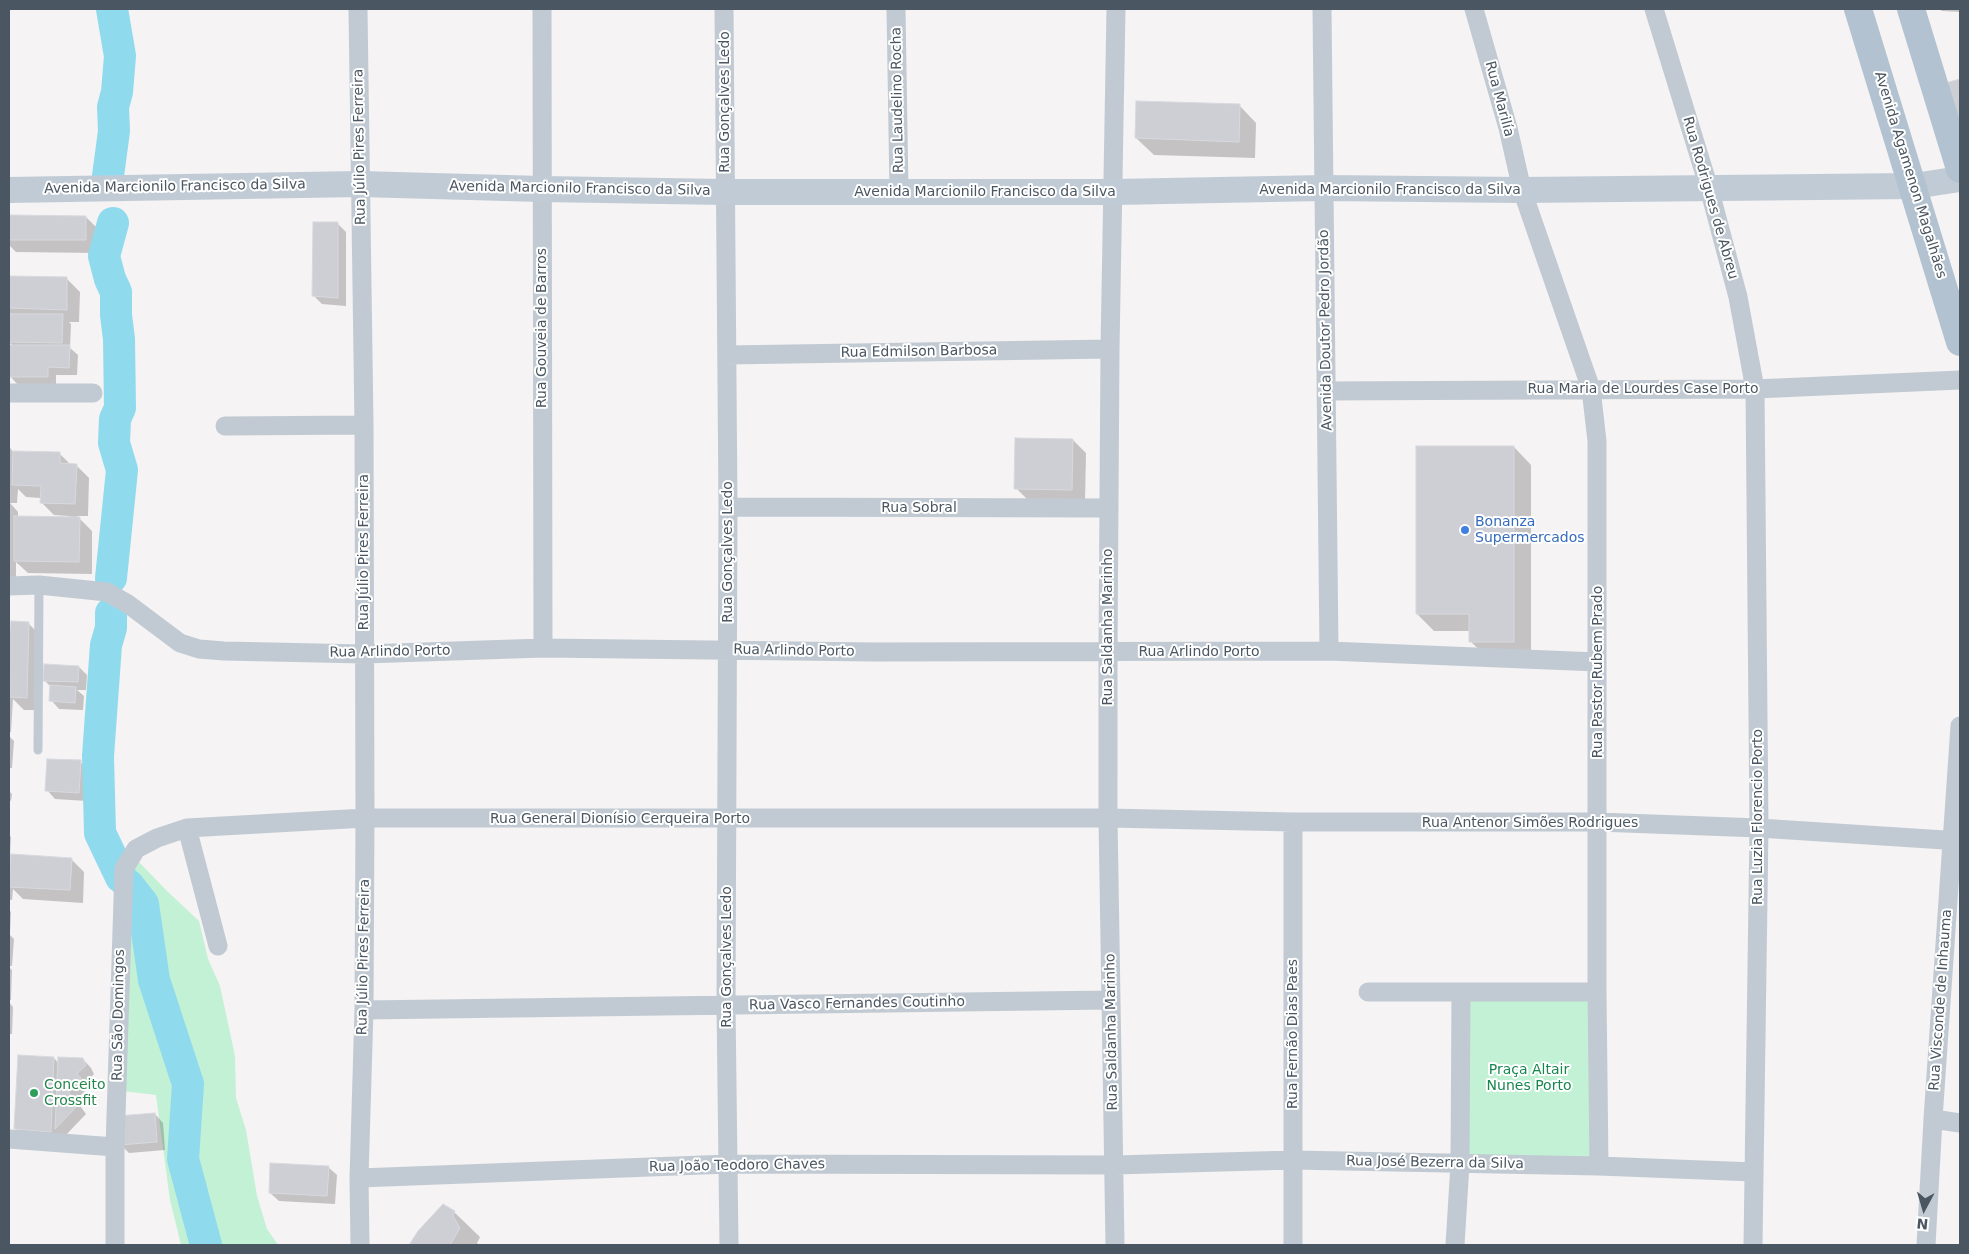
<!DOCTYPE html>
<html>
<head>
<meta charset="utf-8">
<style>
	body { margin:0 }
	#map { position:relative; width:1969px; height:1254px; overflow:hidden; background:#f5f3f3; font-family:"DejaVu Sans",sans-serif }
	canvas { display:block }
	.frame { position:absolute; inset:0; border:10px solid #4a5661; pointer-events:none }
	.north { position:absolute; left:1899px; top:1184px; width:50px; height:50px; -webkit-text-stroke:4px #fff; paint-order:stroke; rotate:186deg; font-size:14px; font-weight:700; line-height:20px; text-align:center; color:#4a5661 }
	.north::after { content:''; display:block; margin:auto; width:18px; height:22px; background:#4a5661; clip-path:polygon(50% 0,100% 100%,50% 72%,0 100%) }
</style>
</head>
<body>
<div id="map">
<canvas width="1969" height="1254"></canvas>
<div class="frame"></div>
<div class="north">N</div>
</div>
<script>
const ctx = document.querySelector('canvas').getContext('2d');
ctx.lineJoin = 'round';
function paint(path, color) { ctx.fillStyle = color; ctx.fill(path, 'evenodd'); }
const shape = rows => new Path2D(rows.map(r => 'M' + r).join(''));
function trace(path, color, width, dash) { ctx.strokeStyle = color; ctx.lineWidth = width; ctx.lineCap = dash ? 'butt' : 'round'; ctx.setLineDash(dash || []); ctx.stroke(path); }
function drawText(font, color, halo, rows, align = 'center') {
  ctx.font = font + ' "DejaVu Sans",sans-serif'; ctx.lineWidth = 4; ctx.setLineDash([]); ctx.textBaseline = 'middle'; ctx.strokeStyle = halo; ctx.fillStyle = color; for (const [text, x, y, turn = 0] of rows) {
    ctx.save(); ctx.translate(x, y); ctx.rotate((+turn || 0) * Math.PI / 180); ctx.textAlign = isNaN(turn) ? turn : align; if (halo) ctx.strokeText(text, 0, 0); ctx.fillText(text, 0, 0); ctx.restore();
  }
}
paint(shape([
	[139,862,167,891,199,921,208,959,220,986,235,1056,236,1098,246,1130,257,1196,267,1229,278,1245,181,1245,170,1200,156,1095,114,1090,117,898],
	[1461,992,1597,992,1599,1166,1460,1164]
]), '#c3f1d5');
paint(shape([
	[1939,9,1960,9,1960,12,1942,11],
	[1239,105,1256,123,1255,158,1154,155,1136,138],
	[9,217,86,217,99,230,98,253,16,252,9,245],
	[337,223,346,232,346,306,322,304,313,295],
	[9,277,67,279,80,292,79,322,69,322,71,324,70,348,78,355,77,375,56,375,56,385,18,385,10,376,14,347,9,342,12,315,9,312],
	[1073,440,1086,453,1085,502,1029,501,1016,488],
	[9,446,13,452,60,454,71,465,76,465,89,478,88,516,77,516,92,531,92,574,28,573,16,562,16,577,9,577],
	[18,489,26,497,41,498,41,502,54,515,69,516,69,518,18,517,18,512,10,503,17,503],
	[1514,447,1531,465,1531,659,1488,658,1470,641,1470,631,1434,631,1417,614],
	[28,623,41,636,39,710,24,710,13,699,11,732,9,732,9,632],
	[79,667,87,675,86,690,77,690,84,696,83,710,59,709,51,700,52,688,44,680],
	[9,736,14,741,12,768,9,768],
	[80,762,89,770,87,801,55,799,47,790],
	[9,791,12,794,11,801,9,800],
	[9,835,11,837,10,855,71,859,84,872,83,903,23,899,13,889,12,900,9,900,9,882,10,884,11,868,9,868],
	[9,910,11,912,10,935,14,939,12,966,9,966],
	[9,967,12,970,11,1000,9,1000],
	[9,1002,13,1007,12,1034,9,1034],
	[54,1058,59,1064,83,1059,91,1068,94,1074,84,1084,88,1088,76,1100,86,1114,64,1137,28,1141,15,1128],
	[155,1114,163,1123,165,1150,129,1153,120,1144],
	[328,1167,337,1175,335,1204,279,1201,270,1193],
	[454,1212,480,1237,477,1243,479,1245,411,1245,419,1232]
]), '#0003');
trace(shape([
	[108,176,114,131,113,107,117,92,120,56,112,9],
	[111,578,122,470,114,443,115,419,120,408,119,339,116,315,116,292,110,279,104,256,113,223],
	[111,613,111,628,106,645,98,756,100,833,121,877],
	[128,885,143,904,154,980,188,1084,183,1159,206,1245]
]), '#90daee', 32);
const building = shape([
	[1960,79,1960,124,1938,85,1960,79],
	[1136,101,1240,104,1239,142,1135,138,1136,101],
	[9,215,86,216,86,240,9,240,9,215],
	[313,222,338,222,338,298,312,296,313,222],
	[9,276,67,277,67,310,9,308,9,276],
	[9,314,63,314,62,343,9,342,9,314],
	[9,345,70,345,69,368,48,367,48,377,9,377,9,345],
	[1015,438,1073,439,1072,490,1014,489,1015,438],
	[1416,446,1514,446,1514,642,1469,642,1469,614,1416,614,1416,446],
	[13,451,60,452,60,463,77,464,75,504,40,503,41,486,12,485,13,451],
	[14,516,80,517,79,562,14,561,14,516],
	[11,621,29,622,27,698,10,697,9,630,10,631,11,621],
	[44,664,79,666,78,682,43,681,44,664],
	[50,685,76,687,75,703,49,701,50,685],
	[47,759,81,760,79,793,45,791,47,759],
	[11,854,72,858,70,890,9,887,11,854],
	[18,1055,54,1057,51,1132,14,1129,18,1055],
	[58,1057,83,1058,86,1065,77,1074,81,1078,68,1091,78,1105,55,1129,58,1057],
	[155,1113,157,1142,119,1145,117,1116,155,1113],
	[270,1163,329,1166,327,1196,269,1193,270,1163],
	[443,1204,455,1211,453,1216,460,1228,450,1245,409,1245,418,1231,443,1204]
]);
paint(building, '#cdcfd5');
trace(building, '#d7d9de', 1);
trace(shape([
	[38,750,39,585]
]), '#c1cad2', 9);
trace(shape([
	[358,9,364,425,365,818,364,1010,359,1178,360,1245],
	[542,9,543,648],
	[724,9,728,507,726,1005,729,1245],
	[896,9,899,192],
	[1322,9,1329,651],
	[1474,9,1508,128,1522,190,1591,389,1597,441,1597,992,1599,1166],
	[1654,9,1709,188,1738,297,1755,389,1759,828,1753,1245],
	[727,355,1110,349],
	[1326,391,1755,389,1960,380],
	[9,393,93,393],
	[225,426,364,425],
	[728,507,1109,508],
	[9,586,39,585,107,592,128,604,180,643,199,649,224,651,364,654,543,648,876,652,1329,651,1597,662],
	[1293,822,1293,1245],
	[187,828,218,946],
	[1368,992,1597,992],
	[364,1010,1110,1000],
	[1933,1119,1960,1123],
	[9,1139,115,1147],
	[359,1178,729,1164,1115,1165,1293,1160,1599,1166,1754,1172],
	[115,1245,115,1147,124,869,136,849,157,838,187,828,365,818,1108,818,1293,822,1598,822,1759,828,1960,841],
	[1115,1245,1108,818,1108,653,1110,349,1116,9],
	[1455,1245,1460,1164,1461,992],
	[1926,1245,1933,1119,1960,726]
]), '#c1cad2', 19);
trace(shape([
	[9,190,360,184,542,189,725,192,1114,192,1324,188,1522,190,1914,186,1960,179]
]), '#c1cbd6', 26);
trace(shape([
	[1858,9,1960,342],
	[1911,9,1960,169]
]), '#b3c2d1', 28);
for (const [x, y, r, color] of [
	[1465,530,5,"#3f7fe0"],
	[34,1093,5,"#2e9e5b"]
]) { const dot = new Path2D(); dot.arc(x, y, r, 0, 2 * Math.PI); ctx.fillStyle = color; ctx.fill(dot); trace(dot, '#fff', 2); }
drawText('14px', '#4a5661', '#fff', [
	["Rua Marilía",1499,99,75],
	["Rua Laudelino Rocha",898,100,-91],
	["Rua Gonçalves Ledo",725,102,-90],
	["Rua Júlio Pires Ferreira",360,147,-91],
	["Avenida Agamenon Magalhães",1910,175,73],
	["Avenida Marcionilo Francisco da Silva",175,187,-1],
	["Avenida Marcionilo Francisco da Silva",580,189,1],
	["Avenida Marcionilo Francisco da Silva",1390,190],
	["Avenida Marcionilo Francisco da Silva",985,192],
	["Rua Rodrigues de Abreu",1710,198,74],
	["Rua Gouveia de Barros",542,328,-90],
	["Avenida Doutor Pedro Jordão",1326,330,-91],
	["Rua Edmilson Barbosa",919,352,-1],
	["Rua Maria de Lourdes Case Porto",1643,389],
	["Rua Sobral",919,508],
	["Rua Júlio Pires Ferreira",364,552,-90],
	["Rua Gonçalves Ledo",728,552,-90],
	["Rua Saldanha Marinho",1108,627,-90],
	["Rua Arlindo Porto",794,651,1],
	["Rua Arlindo Porto",390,652,-1],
	["Rua Arlindo Porto",1199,652],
	["Rua Pastor Rubem Prado",1598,672,-90],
	["Rua Luzia Florencio Porto",1758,817,-90],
	["Rua General Dionísio Cerqueira Porto",620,819],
	["Rua Antenor Simões Rodrigues",1530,823],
	["Rua Júlio Pires Ferreira",364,957,-89],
	["Rua Gonçalves Ledo",727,957,-90],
	["Rua Visconde de Inhauma",1941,1000,-86],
	["Rua Vasco Fernandes Coutinho",857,1004,-1],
	["Rua São Domingos",119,1015,-89],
	["Rua Saldanha Marinho",1112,1032,-91],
	["Rua Fernão Dias Paes",1293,1034,-90],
	["Rua José Bezerra da Silva",1435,1163,1],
	["Rua João Teodoro Chaves",737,1166,-1]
]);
drawText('14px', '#366cbe', '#fff', [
	["Bonanza",1475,522],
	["Supermercados",1475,538]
], 'left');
drawText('14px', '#17864f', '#fff', [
	["Praça Altair",1529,1070],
	["Nunes Porto",1529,1086]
]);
drawText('14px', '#27864d', '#fff', [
	["Conceito",44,1085],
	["Crossfit",44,1101]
], 'left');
</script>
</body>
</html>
